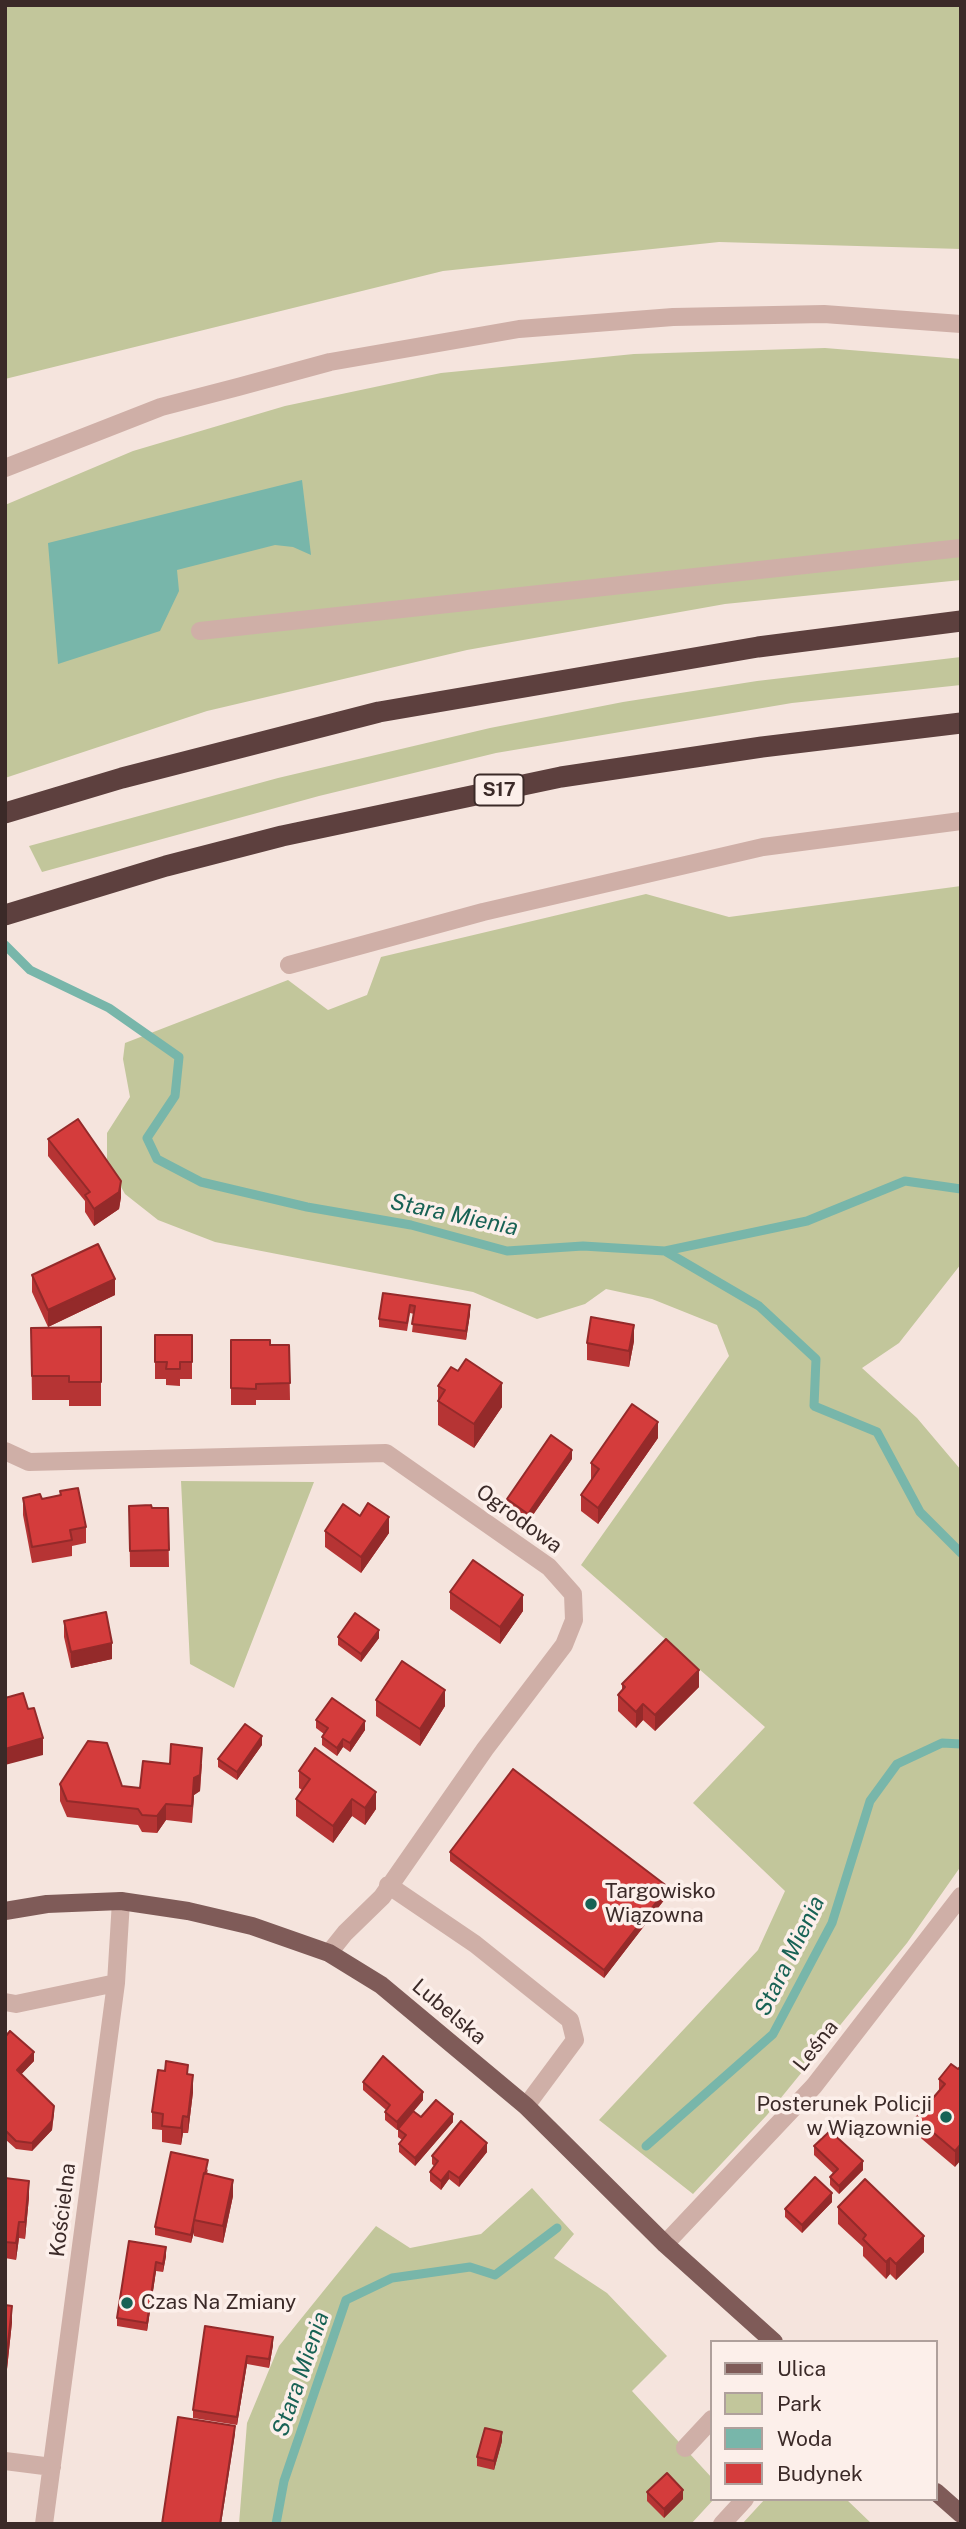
<!DOCTYPE html>
<html>
<head>
<meta charset="utf-8">
<style>
	body { margin:0 }
	#map { position:relative; width:966px; height:2529px; overflow:hidden; background:#f5e4dd; font-family:"Public Sans",sans-serif }
	canvas { display:block }
	.frame { position:absolute; inset:0; border:7px solid #3b2a28; pointer-events:none }
	.legend { position:absolute; left:710px; top:2340px; width:228px; height:161px; box-sizing:border-box; background:#fcefea; border:2px solid #afa09c; margin:0; padding:9px 12px; list-style:none; font-size:21px; color:#3b2a28 }
	.legend li { display:flex; align-items:center; gap:14px; height:35px }
	.legend b { width:35px; border:2px solid #afa09c }
</style>
</head>
<body>
<div id="map">
<canvas width="966" height="2529"></canvas>
<div class="frame"></div>
<ul class="legend">
<li><b style="height:9px;background:#7f5b58"></b>Ulica</li>
<li><b style="height:19px;background:#c2c69b"></b>Park</li>
<li><b style="height:19px;background:#78b6aa"></b>Woda</li>
<li><b style="height:19px;background:#d43c3c"></b>Budynek</li>
</ul>
</div>
<script>
const ctx = document.querySelector('canvas').getContext('2d');
ctx.lineJoin = 'round';
function paint(path, color) { ctx.fillStyle = color; ctx.fill(path, 'evenodd'); }
const shape = rows => new Path2D(rows.map(r => 'M' + r).join(''));
function trace(path, color, width, dash) { ctx.strokeStyle = color; ctx.lineWidth = width; ctx.lineCap = dash ? 'butt' : 'round'; ctx.setLineDash(dash || []); ctx.stroke(path); }
function drawText(font, color, halo, rows, align = 'center') {
  ctx.font = font + ' "Public Sans",sans-serif'; ctx.lineWidth = 7; ctx.setLineDash([]); ctx.textBaseline = 'middle'; ctx.strokeStyle = halo; ctx.fillStyle = color; for (const [text, x, y, turn = 0] of rows) {
    ctx.save(); ctx.translate(x, y); ctx.rotate((+turn || 0) * Math.PI / 180); ctx.textAlign = isNaN(turn) ? turn : align; if (halo) ctx.strokeText(text, 0, 0); ctx.fillText(text, 0, 0); ctx.restore();
  }
}
paint(shape([
	[5,5,961,5,961,249,719,242,443,271,5,379],
	[825,348,961,359,961,580,725,604,467,650,207,711,5,778,5,505,133,451,285,406,441,373,634,354],
	[961,657,961,685,792,703,496,753,319,796,42,872,29,846,278,778,490,728,623,702,757,681],
	[961,886,961,1264,899,1343,862,1368,917,1418,961,1470,961,1866,907,1943,767,2115,693,2194,599,2120,758,1950,785,1891,693,1803,765,1727,581,1565,729,1356,717,1325,652,1299,606,1289,585,1304,537,1319,473,1292,215,1242,158,1220,125,1194,107,1162,107,1133,130,1097,123,1059,125,1043,288,980,328,1010,367,995,381,957,646,894,729,917],
	[181,1481,314,1482,234,1688,190,1664],
	[532,2188,574,2234,554,2258,607,2293,667,2356,632,2391,712,2478,714,2499,691,2524,239,2524,247,2423,279,2346,376,2226,410,2248,481,2234],
	[765,2499,846,2499,872,2524,742,2524]
]), '#c2c69b');
paint(shape([
	[302,480,311,555,293,547,275,545,177,570,179,591,160,631,58,664,48,543]
]), '#78b6aa');
trace(shape([
	[5,945,30,970,109,1008,179,1057,175,1096,147,1138,157,1159,201,1182,307,1207,411,1225,507,1251,583,1246,665,1251,759,1306,816,1359,814,1406,877,1432,920,1512,961,1553],
	[665,1251,807,1221,905,1181,961,1189],
	[646,2146,773,2034,832,1923,870,1801,897,1764,942,1743,961,1744],
	[276,2524,284,2481,346,2300,392,2278,470,2267,495,2275,557,2228]
]), '#78b6aa', 9);
trace(shape([
	[5,468,161,407,238,387,330,362,519,329,673,317,824,314,961,324],
	[200,631,961,548],
	[289,965,483,912,763,847,961,821],
	[5,1451,29,1462,386,1453,549,1567,573,1594,574,1620,564,1645,485,1749,382,1897,345,1933,329,1953],
	[388,1885,475,1944,570,2020,575,2040,526,2106],
	[5,2002,16,2004,116,1983],
	[665,2244,814,2086,961,1896],
	[685,2448,712,2419],
	[5,2461,52,2467],
	[44,2524,116,1983,121,1901],
	[722,2524,745,2499]
]), '#cfafa7', 18);
trace(shape([
	[5,1911,47,1904,121,1901,188,1911,252,1926,329,1953,381,1985,526,2106,665,2244,774,2342],
	[936,2492,961,2514]
]), '#7f5b58', 18);
trace(shape([
	[5,813,122,778,379,712,758,647,961,621],
	[5,915,166,866,282,836,561,777,762,747,961,723]
]), '#5d403e', 21);
paint(shape([
	[48,1139,121,1197,119,1209,94,1226,85,1212,85,1201,48,1156],
	[32,1275,115,1295,48,1327,32,1292],
	[383,1293,470,1314,466,1340,412,1332,414,1314,410,1313,407,1331,379,1327,379,1319],
	[101,1327,101,1406,69,1406,69,1400,32,1400,31,1328],
	[155,1335,192,1335,192,1379,180,1379,180,1386,166,1385,166,1379,155,1379],
	[231,1340,270,1345,289,1345,290,1400,256,1400,256,1405,231,1405],
	[634,1341,629,1367,587,1360,587,1343],
	[458,1371,502,1407,474,1448,438,1425,438,1386],
	[658,1438,598,1524,581,1511,581,1495,591,1480,591,1463],
	[572,1459,528,1522,507,1507,507,1499],
	[60,1491,86,1527,86,1543,72,1546,72,1556,32,1563,23,1515,23,1498,42,1499,60,1495],
	[129,1506,152,1508,168,1508,169,1567,130,1567],
	[360,1516,389,1533,361,1573,325,1547,325,1531],
	[450,1592,523,1611,500,1644,450,1609],
	[64,1621,112,1659,71,1668,64,1637],
	[338,1637,379,1638,361,1662,338,1645],
	[622,1684,699,1687,655,1731,643,1720,636,1728,618,1711,618,1695,622,1690],
	[376,1700,445,1706,420,1746,376,1716],
	[316,1720,365,1730,350,1752,343,1747,337,1756,322,1745,322,1737,324,1734,316,1728],
	[262,1745,237,1780,218,1767,218,1759],
	[170,1764,202,1764,200,1791,194,1795,192,1823,166,1820,157,1833,142,1832,138,1825,67,1817,60,1801,60,1784,122,1786,140,1788],
	[299,1771,376,1809,365,1825,352,1816,333,1843,296,1816,296,1799,302,1790,299,1788],
	[450,1852,668,1895,604,1978,450,1861],
	[5,2037,34,2061,21,2074,54,2114,52,2130,32,2151,16,2149,5,2139],
	[958,2069,955,2167,916,2134,916,2118,939,2091,939,2079],
	[188,2074,193,2092,188,2133,183,2133,181,2145,162,2142,162,2130,152,2129,152,2112],
	[363,2082,423,2100,414,2111,421,2117,453,2122,415,2166,399,2152,399,2144,402,2140,398,2137,398,2129,397,2130,385,2120,385,2112,386,2110,363,2090],
	[814,2146,863,2170,839,2194,830,2185,830,2177,833,2173,814,2155],
	[487,2152,459,2187,449,2179,441,2190,430,2181,430,2172,434,2166,432,2164,432,2156],
	[208,2169,207,2174,233,2196,223,2243,194,2236,194,2232,191,2243,155,2235,155,2227],
	[5,2178,29,2197,25,2239,19,2238,16,2260,5,2258],
	[832,2202,802,2233,785,2217,785,2209],
	[838,2207,924,2252,896,2280,890,2274,886,2279,863,2256,863,2247,838,2224],
	[129,2241,166,2256,163,2272,156,2271,147,2331,117,2326,117,2318],
	[5,2305,12,2322,7,2369,5,2369],
	[205,2326,273,2345,269,2368,247,2364,237,2425,193,2418,193,2410],
	[502,2441,494,2470,477,2466,477,2457],
	[647,2492,683,2499,664,2518,647,2501]
]), '#b63434');
paint(shape([
	[121,1181,121,1197,119,1209,94,1226,94,1209],
	[115,1279,115,1295,48,1327,48,1310],
	[470,1305,470,1314,466,1340,466,1331],
	[634,1325,634,1341,629,1367,629,1351],
	[502,1383,502,1407,474,1448,474,1424],
	[658,1422,658,1438,598,1524,598,1508],
	[572,1450,572,1459,528,1522,528,1514],
	[389,1517,389,1533,361,1573,361,1557],
	[523,1595,523,1611,500,1644,500,1627],
	[379,1630,379,1638,361,1662,361,1654],
	[112,1643,112,1659,71,1668,71,1652],
	[699,1670,699,1687,655,1731,655,1715],
	[445,1690,445,1706,420,1746,420,1729],
	[643,1704,643,1720,636,1728,636,1712],
	[365,1721,365,1730,350,1752,350,1743],
	[262,1736,262,1745,237,1780,237,1772],
	[43,1738,43,1755,5,1765,5,1749],
	[343,1739,343,1747,337,1756,337,1748],
	[202,1748,200,1791,194,1795,192,1823,194,1778],
	[376,1792,376,1809,365,1825,365,1808],
	[352,1799,352,1816,333,1843,333,1826],
	[166,1804,166,1820,157,1833,157,1816],
	[668,1887,668,1895,604,1978,604,1970],
	[34,2052,34,2061,17,2079,17,2070],
	[193,2075,193,2092,188,2133,188,2117],
	[423,2092,423,2100,397,2130,397,2122],
	[54,2106,52,2130,32,2151,32,2143],
	[453,2114,453,2122,415,2166,415,2158],
	[183,2116,183,2133,181,2145,181,2128],
	[487,2143,487,2152,459,2187,459,2178],
	[961,2144,961,2160,955,2167,955,2151],
	[863,2161,863,2170,839,2194,839,2186],
	[449,2171,449,2179,441,2190,441,2181],
	[233,2180,233,2196,223,2243,223,2226],
	[29,2181,29,2197,25,2239,25,2222],
	[832,2193,832,2202,802,2233,802,2225],
	[19,2222,19,2238,16,2260,16,2243],
	[194,2223,194,2232,191,2243,191,2235],
	[924,2236,924,2252,896,2280,896,2264],
	[166,2247,166,2256,163,2272,163,2264],
	[890,2258,890,2274,886,2279,886,2262],
	[156,2262,156,2271,147,2331,147,2323],
	[12,2306,12,2322,7,2369,7,2353],
	[273,2337,273,2345,269,2368,269,2359],
	[247,2356,247,2364,237,2425,237,2417],
	[235,2426,235,2434,221,2524,220,2524],
	[502,2432,502,2441,494,2470,494,2461],
	[683,2490,683,2499,664,2518,664,2509]
]), '#942a2a');
const building = shape([
	[78,1119,121,1181,119,1192,94,1209,85,1195,90,1192,48,1139,78,1119],
	[98,1244,115,1279,48,1310,32,1275,98,1244],
	[383,1293,470,1305,466,1331,412,1324,415,1306,410,1305,407,1323,379,1319,383,1293],
	[591,1317,634,1325,629,1351,587,1343,591,1317],
	[101,1327,101,1382,69,1382,69,1376,32,1376,31,1328,101,1327],
	[155,1335,192,1335,192,1362,180,1362,180,1369,166,1369,167,1362,155,1362,155,1335],
	[231,1340,270,1340,270,1345,289,1345,290,1383,256,1384,256,1389,231,1388,231,1340],
	[466,1359,502,1383,474,1424,438,1401,445,1390,438,1386,451,1367,458,1371,466,1359],
	[632,1404,658,1422,598,1508,581,1495,599,1469,591,1463,632,1404],
	[551,1435,572,1450,528,1514,507,1499,551,1435],
	[78,1488,86,1527,70,1530,72,1540,32,1547,23,1498,40,1494,42,1499,61,1495,60,1491,78,1488],
	[368,1503,389,1517,361,1557,325,1531,343,1504,360,1516,368,1503],
	[151,1505,152,1508,168,1508,169,1550,130,1551,129,1506,151,1505],
	[473,1560,523,1595,500,1627,450,1592,473,1560],
	[106,1612,112,1643,71,1652,64,1621,106,1612],
	[355,1613,379,1630,361,1654,338,1637,355,1613],
	[666,1639,699,1670,655,1715,643,1704,636,1712,618,1695,625,1687,622,1684,666,1639],
	[402,1661,445,1690,420,1729,376,1700,402,1661],
	[23,1693,28,1709,34,1708,43,1738,5,1749,5,1698,23,1693],
	[332,1698,365,1721,350,1743,343,1739,337,1748,322,1737,328,1728,316,1720,332,1698],
	[245,1724,262,1736,237,1772,218,1759,245,1724],
	[88,1741,107,1743,122,1786,140,1788,143,1761,170,1764,171,1744,202,1748,200,1775,194,1778,192,1806,166,1804,157,1816,142,1815,138,1809,67,1801,60,1784,88,1741],
	[315,1748,376,1792,365,1808,352,1799,333,1826,296,1799,310,1779,299,1771,315,1748],
	[513,1769,668,1887,604,1970,450,1852,513,1769],
	[10,2031,34,2052,17,2070,54,2106,52,2121,32,2143,16,2141,5,2130,5,2037,10,2031],
	[383,2056,423,2092,397,2122,385,2112,390,2105,363,2082,383,2056],
	[166,2061,188,2065,187,2074,193,2075,188,2117,183,2116,181,2128,162,2126,163,2114,152,2112,158,2070,165,2071,166,2061],
	[951,2064,958,2069,961,2066,961,2144,955,2151,916,2118,945,2084,939,2079,951,2064],
	[436,2100,453,2114,415,2158,399,2144,406,2135,398,2129,413,2111,421,2117,436,2100],
	[461,2121,487,2143,459,2178,449,2171,441,2181,430,2172,438,2161,432,2156,461,2121],
	[830,2131,863,2161,839,2186,830,2177,838,2169,814,2146,830,2131],
	[171,2152,208,2160,205,2174,204,2173,191,2235,155,2227,171,2152],
	[204,2173,233,2180,223,2226,194,2220,204,2173],
	[815,2177,832,2193,802,2225,785,2209,815,2177],
	[5,2178,29,2181,25,2222,19,2222,16,2243,5,2242,5,2178],
	[865,2179,924,2236,896,2264,890,2258,886,2262,863,2239,866,2235,838,2207,865,2179],
	[129,2241,166,2247,163,2264,156,2262,147,2323,117,2318,129,2241],
	[5,2305,12,2306,7,2353,5,2353,5,2305],
	[205,2326,273,2337,269,2359,247,2356,237,2417,193,2410,205,2326],
	[178,2417,235,2426,220,2524,162,2524,178,2417],
	[485,2428,502,2432,494,2461,477,2457,485,2428],
	[667,2473,683,2490,664,2509,647,2492,667,2473]
]);
paint(building, '#d43c3c');
trace(building, '#942a2a', 2);
for (const [x, y, r, color] of [
	[591,1904,7,"#186255"],
	[946,2117,7,"#186255"],
	[127,2303,7,"#186255"]
]) { const dot = new Path2D(); dot.arc(x, y, r, 0, 2 * Math.PI); ctx.fillStyle = color; ctx.fill(dot); trace(dot, '#fcefea', 2.5); }
for (const [x, y, w] of [
	[499,790,49]
]) { const box = new Path2D(); box.roundRect(x - w / 2, y - 15.5, w, 31, 5); ctx.fillStyle = '#fcefea'; ctx.fill(box); trace(box, '#3b2a28', 2); }
drawText('bold 19px', '#3b2a28', null, [
	["S17",499,790]
]);
drawText('21px', '#3b2a28', '#fcefea', [
	["Ogrodowa",519,1519,36],
	["Lubelska",449,2012,40],
	["Leśna",816,2046,-52],
	["Kościelna",63,2210,-83]
]);
drawText('21px', '#3b2a28', '#fcefea', [
	["Targowisko",605,1892],
	["Wiązowna",605,1916],
	["Posterunek Policji",932,2105,"right"],
	["w Wiązownie",932,2129,"right"],
	["Czas Na Zmiany",141,2303]
], 'left');
drawText('italic 23px', '#186255', '#fcefea', [
	["Stara Mienia",454,1215,12],
	["Stara Mienia",790,1956,-64],
	["Stara Mienia",301,2374,-71]
]);
</script>
</body>
</html>
